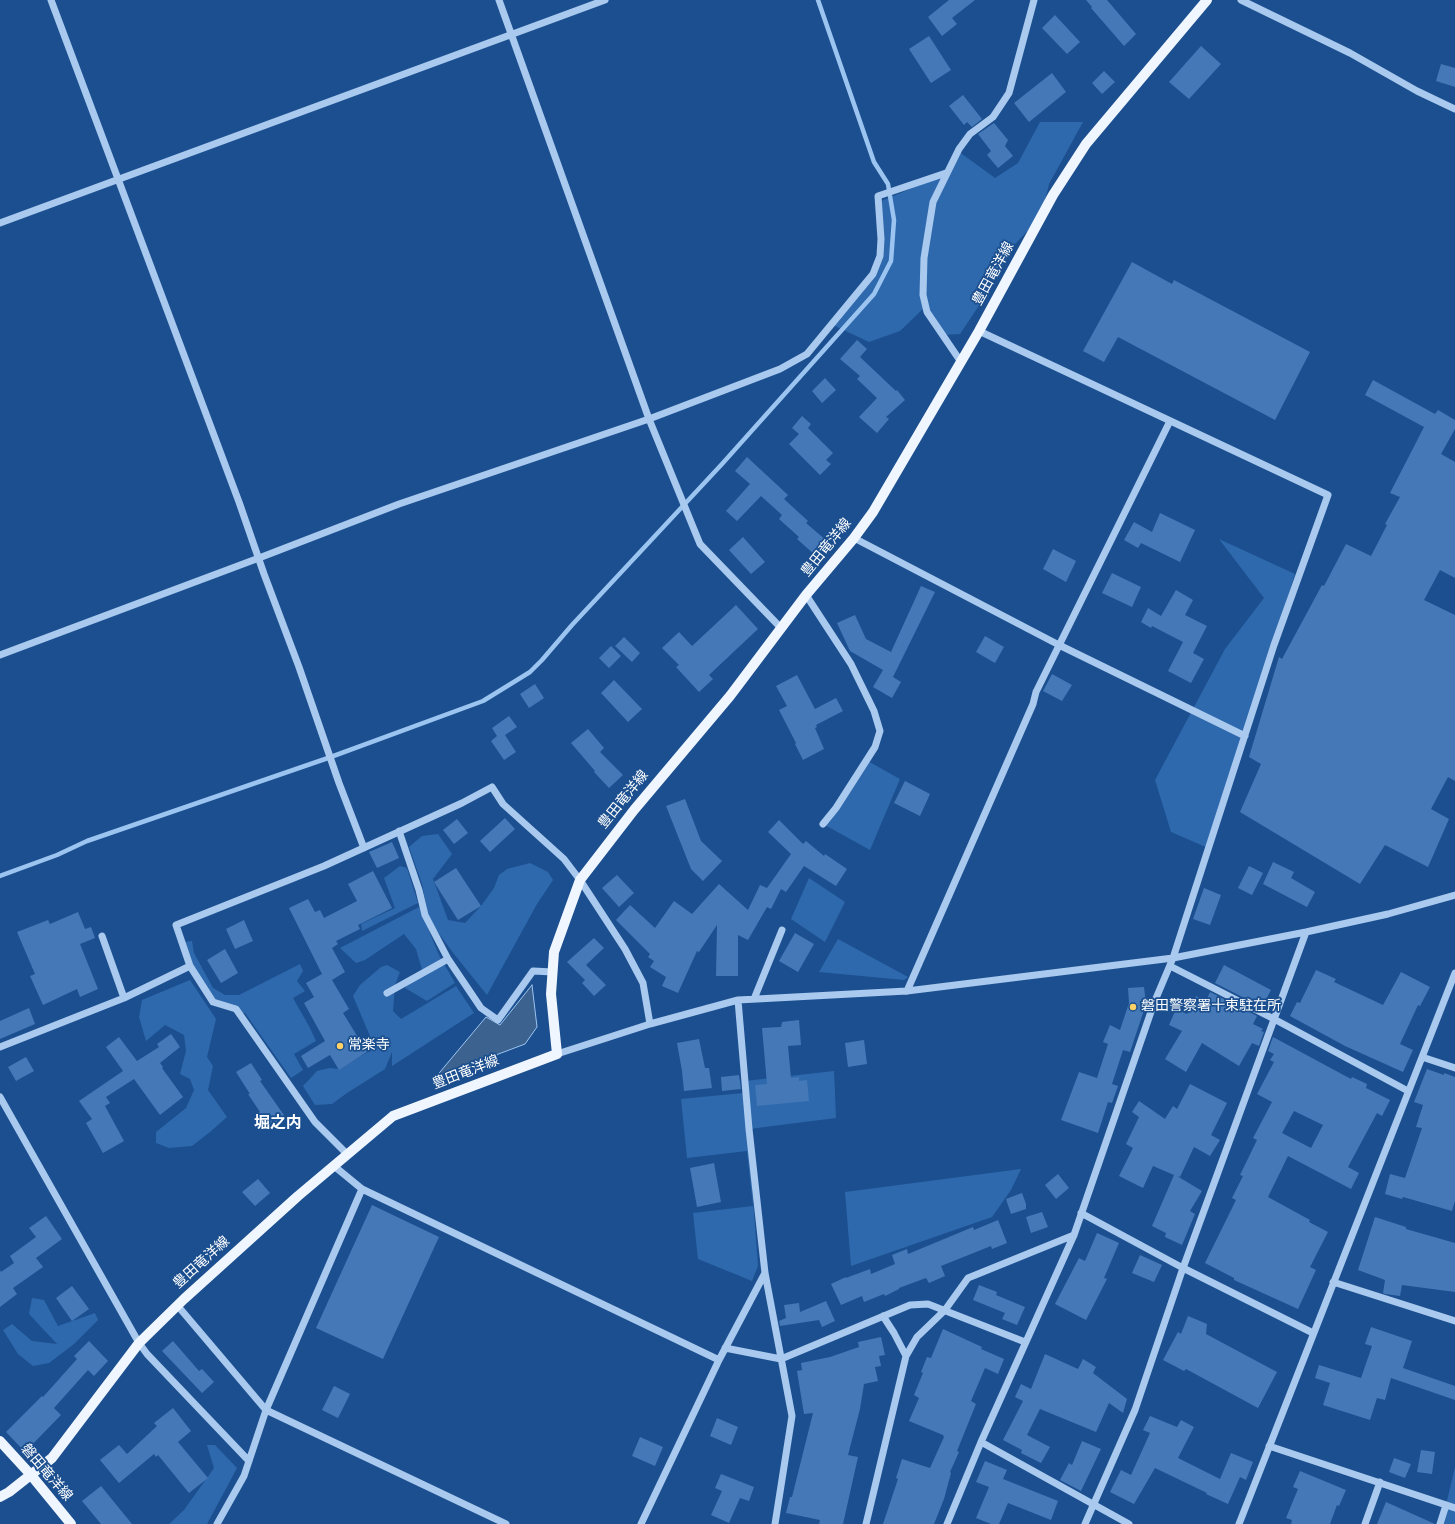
<!DOCTYPE html>
<html>
<head>
<meta charset="utf-8">
<style>
	body { margin:0 }
	canvas { display:block; background:#1b4f8f }
</style>
</head>
<body>
<canvas width="1455" height="1524"></canvas>
<script>
const ctx = document.querySelector('canvas').getContext('2d');
ctx.lineJoin = 'round';
function paint(path, color) { ctx.fillStyle = color; ctx.fill(path, 'evenodd'); }
const shape = rows => new Path2D(rows.map(r => 'M' + r).join(''));
function trace(path, color, width, dash) { ctx.strokeStyle = color; ctx.lineWidth = width; ctx.lineCap = dash ? 'butt' : 'round'; ctx.setLineDash(dash || []); ctx.stroke(path); }
function drawText(font, color, halo, rows, align = 'center') {
  ctx.font = font + ' Jost,"Noto Sans JP",sans-serif'; ctx.lineWidth = 3.5; ctx.setLineDash([]); ctx.textBaseline = 'middle'; ctx.strokeStyle = halo; ctx.fillStyle = color; for (const [text, x, y, turn = 0] of rows) {
    ctx.save(); ctx.translate(x, y); ctx.rotate((+turn || 0) * Math.PI / 180); ctx.textAlign = isNaN(turn) ? turn : align; if (halo) ctx.strokeText(text, 0, 0); ctx.fillText(text, 0, 0); ctx.restore();
  }
}
paint(shape([
	[1040,122,1083,122,1049,184,1041,217,1015,244,984,298,960,334,943,335,925,307,900,331,869,342,833,325,879,260,879,202,946,174,958,151,995,178,1018,163],
	[1219,539,1295,574,1208,848,1171,832,1155,780,1225,649,1264,598],
	[866,760,900,779,870,850,823,824],
	[438,834,452,854,433,879,448,920,465,923,481,906,494,888,499,875,507,869,530,863,548,872,553,880,537,904,487,995,454,954,429,920,422,884,409,847,422,836],
	[400,866,407,868,418,903,362,931,361,924,395,908,384,878],
	[809,878,845,902,825,942,791,919],
	[419,907,439,955,455,983,427,1001,405,988,412,977,423,973,416,949,404,934,365,960,356,963,340,948],
	[838,939,908,977,904,980,819,972],
	[192,941,194,953,213,988,225,995,239,995,300,964,303,971,297,981,305,991,293,998,310,1028,316,1041,294,1054,303,1070,291,1078,245,1013,239,1013,213,1002,190,966,184,942],
	[387,965,400,972,395,985,393,1011,401,1019,456,986,474,1013,392,1066,392,1052,385,1069,347,1093,332,1104,315,1105,303,1086,317,1071,329,1068,339,1069,375,1048,353,996,360,985,381,967],
	[190,980,216,1019,207,1057,213,1066,208,1090,227,1117,210,1132,192,1146,169,1148,156,1143,156,1132,186,1108,194,1090,190,1079,180,1074,186,1051,184,1035,165,1025,146,1041,139,1017,142,1000],
	[738,1000,758,1266,752,1281,698,1259,693,1213,753,1206,747,1151,687,1158,681,1099,743,1093],
	[834,1071,836,1118,749,1129,745,1081],
	[1021,1169,1011,1190,992,1217,851,1266,845,1192],
	[32,1298,44,1300,58,1326,95,1313,98,1320,74,1344,49,1363,33,1366,18,1354,3,1330,12,1324,32,1341,57,1344,29,1314],
	[207,1445,215,1445,237,1468,207,1524,169,1524,184,1510,214,1468],
	[1455,1467,1455,1524,1442,1524,1445,1509]
]), '#2e69ad');
const water = shape([
	[532,985,537,1027,525,1044,435,1078,486,1017,500,1025,532,985]
]);
paint(water, '#3c6290');
trace(water, '#9cc4f0', 1);
trace(shape([
	[0,876,57,855,87,841,328,758,483,701,530,672,542,660,572,625,722,464,874,294,891,261,894,220,888,184,874,162,818,0]
]), '#9cc4f0', 4.5);
paint(shape([
	[949,0,975,0,952,18,957,24,942,36,928,17],
	[1086,0,1107,0,1136,34,1124,46,1091,8,1092,7],
	[1055,15,1080,42,1067,54,1042,28],
	[929,36,951,70,931,83,909,49],
	[1201,46,1221,64,1189,99,1169,82],
	[1441,64,1455,68,1455,87,1436,81],
	[1104,71,1115,82,1102,94,1092,83],
	[1052,73,1066,92,1029,122,1014,103],
	[963,95,982,119,972,127,967,122,964,125,949,106],
	[994,123,1008,140,1005,146,1013,156,998,168,987,155,991,151,978,134],
	[1132,262,1172,284,1174,280,1310,352,1275,420,1118,337,1104,362,1083,351],
	[857,340,867,349,860,357,896,391,897,390,905,400,886,417,889,419,877,433,859,417,877,398,857,379,860,376,840,359],
	[825,378,836,390,822,403,812,391],
	[1373,380,1435,414,1438,410,1455,420,1455,429,1441,454,1455,462,1455,578,1440,570,1424,600,1455,615,1455,781,1448,777,1431,809,1449,819,1428,867,1385,845,1360,884,1240,812,1261,764,1249,757,1279,657,1282,659,1322,585,1324,586,1346,544,1371,556,1387,525,1385,524,1400,497,1390,493,1424,427,1365,395],
	[802,416,811,424,808,428,833,453,826,460,831,464,820,475,789,444,799,434,792,428],
	[747,457,788,495,784,499,808,521,806,523,827,541,815,555,797,539,799,537,779,519,782,515,761,496,737,521,726,511,750,484,735,471],
	[1160,513,1195,530,1180,562,1141,543,1138,548,1124,540,1134,522,1152,532],
	[743,537,765,562,751,574,729,550],
	[1053,549,1076,561,1066,582,1043,569],
	[1112,573,1141,587,1132,607,1102,593],
	[921,586,935,592,893,677,901,682,892,698,873,687,883,670,850,651,837,623,855,615,866,639,891,652],
	[1176,590,1193,600,1185,615,1207,626,1193,653,1204,659,1191,683,1168,671,1183,642,1152,626,1151,628,1141,622,1148,608,1161,616],
	[736,605,758,629,709,675,713,679,699,692,676,667,679,665,662,648,679,632,692,646],
	[985,636,1004,647,995,663,976,652],
	[624,637,640,653,632,662,615,646],
	[611,646,621,656,609,668,599,658],
	[1052,674,1072,685,1062,701,1043,691],
	[797,675,815,709,836,698,843,711,816,725,817,727,815,728,824,749,803,760,795,744,796,743,779,710,787,706,776,686],
	[614,680,642,709,628,722,601,693],
	[535,684,544,698,529,708,520,694],
	[509,716,517,727,505,735,516,752,504,760,491,741,497,736,492,728],
	[588,729,604,748,600,752,623,775,609,788,594,772,595,771,571,743],
	[905,781,930,794,920,816,894,803],
	[685,799,701,841,722,861,703,881,691,869,666,806],
	[505,818,515,829,490,852,480,841],
	[457,819,468,833,454,844,443,830],
	[779,820,803,844,806,841,824,856,825,854,847,869,836,886,804,866,786,892,781,889,771,909,767,907,748,940,738,935,738,976,716,976,717,925,699,952,697,951,678,993,662,986,666,977,650,967,654,961,648,957,650,954,616,920,630,905,655,928,674,901,692,914,719,884,748,910,760,885,767,888,791,854,768,832],
	[392,842,399,858,377,868,369,852],
	[1273,862,1294,872,1291,878,1315,892,1307,907,1263,884],
	[1249,866,1263,873,1252,895,1238,888],
	[456,868,481,906,458,920,434,882],
	[373,871,392,908,358,925,360,929,336,941,338,944,332,948,345,972,332,980,349,1009,343,1013,367,1052,339,1070,330,1055,308,1068,301,1056,325,1041,304,1003,314,997,306,983,322,974,289,908,308,899,315,912,320,910,324,918,357,901,348,884],
	[617,875,634,893,619,907,602,888],
	[1204,888,1221,895,1210,925,1193,919],
	[78,912,85,929,91,927,95,938,80,944,98,989,80,997,77,989,43,1005,30,976,35,974,17,932,48,920,50,924],
	[244,920,253,941,235,949,226,929],
	[795,933,814,944,798,972,779,961],
	[594,938,604,948,586,965,606,985,594,996,582,983,585,980,567,962],
	[225,949,238,973,221,983,207,960],
	[1224,965,1271,990,1262,1007,1215,983],
	[1316,970,1336,979,1334,982,1383,1005,1401,972,1430,987,1420,1006,1418,1005,1400,1044,1413,1050,1403,1072,1345,1046,1290,1016,1297,1002,1300,1003],
	[1144,987,1146,1004,1130,1052,1123,1050,1112,1084,1118,1086,1112,1103,1108,1102,1098,1133,1061,1120,1079,1072,1097,1078,1108,1044,1103,1042,1110,1025,1120,1030,1129,1003,1128,988],
	[1210,992,1257,1016,1253,1024,1263,1029,1261,1031,1264,1032,1259,1046,1252,1043,1239,1066,1202,1043,1186,1072,1165,1059,1182,1031,1169,1025,1176,1009,1187,1014,1196,996,1206,1001],
	[29,1008,35,1024,0,1039,0,1021],
	[799,1020,801,1045,788,1046,791,1078,799,1077,799,1081,807,1080,809,1101,757,1106,755,1085,767,1084,762,1028,781,1027,782,1022],
	[171,1034,180,1047,160,1063,163,1067,162,1068,183,1097,160,1115,134,1079,106,1097,110,1103,105,1106,124,1141,103,1153,86,1123,92,1119,79,1101,123,1071,106,1047,119,1037,137,1061,159,1047,157,1044],
	[1273,1037,1351,1079,1352,1077,1367,1084,1366,1088,1390,1100,1382,1116,1377,1113,1348,1167,1359,1173,1351,1189,1288,1156,1268,1197,1310,1220,1309,1222,1328,1232,1310,1267,1316,1270,1298,1309,1234,1280,1234,1278,1205,1263,1236,1200,1232,1198,1243,1176,1240,1175,1257,1140,1253,1138,1272,1102,1257,1094,1274,1062,1270,1060,1274,1054,1268,1051],
	[1294,1111,1323,1125,1311,1148,1282,1133],
	[699,1039,705,1068,709,1068,712,1088,684,1091,682,1071,677,1043],
	[864,1040,867,1064,848,1067,845,1043],
	[26,1057,34,1071,16,1081,8,1067],
	[251,1063,262,1080,260,1081,286,1118,269,1129,258,1113,260,1112,248,1094,250,1094,236,1072],
	[1427,1069,1444,1075,1444,1073,1455,1077,1455,1201,1452,1211,1403,1197,1402,1199,1385,1194,1390,1174,1405,1178,1422,1128,1416,1127,1423,1105,1414,1102],
	[739,1075,741,1089,722,1091,721,1077],
	[1190,1084,1227,1103,1211,1135,1220,1140,1210,1156,1194,1147,1180,1177,1177,1176,1202,1191,1190,1211,1195,1214,1182,1245,1165,1237,1166,1233,1152,1226,1174,1175,1153,1166,1143,1188,1119,1176,1133,1148,1126,1144,1139,1117,1132,1112,1139,1101,1165,1119,1173,1106,1177,1109],
	[714,1163,721,1202,697,1207,690,1168],
	[1058,1174,1069,1188,1056,1199,1045,1185],
	[258,1179,270,1193,255,1206,242,1192],
	[1022,1193,1026,1204,1026,1209,1011,1214,1006,1199],
	[372,1205,439,1237,383,1359,316,1328],
	[1042,1212,1048,1227,1031,1233,1026,1217],
	[46,1216,62,1239,36,1258,43,1267,13,1288,17,1294,0,1307,0,1270,1,1272,14,1263,10,1256,36,1237,29,1228],
	[1375,1217,1406,1227,1406,1229,1455,1243,1455,1292,1402,1285,1400,1296,1385,1294,1383,1293,1385,1280,1358,1270],
	[998,1220,1007,1243,992,1249,991,1246,941,1266,945,1276,929,1283,926,1278,899,1288,899,1289,885,1296,884,1294,864,1302,862,1296,841,1305,831,1284,846,1277,846,1278,870,1269,871,1274,895,1264,892,1255,907,1249,908,1254,973,1227,974,1230],
	[1097,1233,1119,1243,1104,1278,1107,1279,1086,1320,1055,1304,1079,1258,1085,1261],
	[1140,1255,1162,1265,1154,1282,1132,1273],
	[979,1285,997,1292,996,1295,1025,1307,1017,1325,1002,1319,1005,1313,973,1300],
	[72,1286,89,1309,72,1321,56,1298],
	[826,1301,835,1321,822,1327,819,1320,780,1326,779,1321,786,1318,784,1305,799,1303,800,1312],
	[1188,1316,1207,1324,1206,1334,1277,1372,1258,1408,1186,1369,1184,1371,1163,1360,1178,1332,1181,1334],
	[1371,1327,1412,1341,1403,1368,1455,1386,1455,1400,1391,1378,1385,1400,1377,1398,1370,1420,1323,1405,1330,1383,1315,1378,1319,1365,1361,1378,1372,1346,1365,1344],
	[943,1329,982,1347,981,1349,1004,1359,998,1374,985,1368,971,1401,976,1404,957,1451,959,1452,950,1472,951,1473,944,1499,934,1524,883,1524,898,1479,896,1478,902,1459,930,1468,944,1437,943,1435,909,1421,919,1398,914,1395,923,1373,921,1372,927,1357,931,1358],
	[881,1337,885,1355,879,1356,881,1366,875,1367,878,1381,864,1384,860,1409,848,1455,858,1457,843,1524,819,1524,820,1520,786,1513,790,1497,792,1497,813,1413,804,1414,797,1371,802,1370,801,1363,830,1357,859,1347,858,1342],
	[89,1341,108,1361,94,1376,88,1370,54,1408,61,1415,25,1452,6,1432,42,1396,43,1397,77,1359,74,1356],
	[173,1341,199,1371,202,1369,214,1382,202,1393,162,1351],
	[1045,1354,1078,1369,1083,1359,1096,1367,1093,1373,1127,1399,1123,1413,1109,1403,1096,1432,1040,1409,1027,1435,1050,1447,1041,1463,1021,1453,1022,1450,1003,1440,1023,1401,1015,1397,1021,1384,1031,1389],
	[334,1386,350,1394,338,1418,322,1410],
	[173,1408,191,1431,178,1442,208,1478,189,1493,158,1455,156,1457,154,1454,119,1483,100,1460,119,1445,127,1454,157,1426,154,1423],
	[1150,1416,1177,1427,1181,1420,1194,1427,1178,1458,1220,1479,1231,1453,1253,1462,1246,1480,1240,1477,1228,1504,1206,1494,1207,1493,1155,1468,1134,1504,1110,1492,1121,1470,1131,1475,1150,1433,1143,1430],
	[717,1418,738,1427,731,1445,710,1436],
	[640,1437,663,1447,655,1466,632,1456],
	[1082,1441,1101,1449,1081,1491,1060,1480,1069,1463,1072,1465],
	[1421,1450,1435,1452,1432,1474,1417,1472],
	[1394,1458,1411,1464,1405,1478,1389,1472],
	[985,1461,1007,1470,1003,1479,1058,1501,1051,1520,1008,1503,999,1524,991,1524,976,1518,989,1487,976,1482],
	[1300,1471,1346,1490,1339,1506,1337,1505,1330,1524,1291,1524,1292,1520,1286,1518,1298,1489,1293,1487],
	[721,1474,754,1487,749,1501,740,1498,729,1523,711,1515,722,1491,715,1488],
	[101,1486,132,1524,101,1524,82,1501],
	[1386,1502,1435,1524,1377,1524]
]), '#4478b7');
trace(shape([
	[51,0,239,502,264,574,299,667,339,783,364,848],
	[499,0,649,419,700,544,781,628],
	[1241,0,1350,53,1417,91,1455,109],
	[0,223,605,0],
	[961,362,927,312,923,295,924,258,933,202,959,149,970,134,993,117,1009,93,1034,0],
	[854,538,1059,645,1245,736],
	[806,595,851,664,874,711,880,731,875,747,836,808,823,824],
	[0,655,259,558,399,504,649,419,780,369,807,354,873,274,880,256,881,239,878,196,946,173],
	[399,831,419,890,425,915,448,959,481,1008,498,1020,533,971,553,972],
	[102,936,124,998],
	[1170,966,1274,1019,1408,1091],
	[907,991,1033,704,1036,692,1170,421],
	[387,993,448,959],
	[754,999,782,930],
	[738,1000,749,1129,765,1273,792,1416,775,1524],
	[0,1047,124,998,190,966],
	[557,1054,650,1024,738,1000,907,991,1173,958,1306,932,1388,914,1455,895],
	[1422,1057,1455,1068],
	[0,1097,139,1343,147,1354,249,1461],
	[347,1154,315,1122,236,1009,213,1002,190,966,176,925,324,866,462,803,492,787,503,804,564,859,580,880,625,949,643,983,650,1024],
	[334,1166,362,1189,719,1360],
	[1081,1213,1183,1268,1313,1333],
	[1333,1282,1455,1321],
	[177,1305,266,1410,506,1524],
	[883,1316,894,1333,906,1356],
	[725,1348,781,1359,910,1305,928,1304,1025,1342],
	[981,1442,1129,1524],
	[1269,1446,1455,1508],
	[217,1524,244,1476,266,1410,362,1189],
	[641,1524,719,1360,765,1273],
	[866,1524,906,1356,917,1337,945,1310,968,1278,1074,1235],
	[947,1524,981,1442,1074,1235,1154,1003,1173,958,1274,645,1328,495,979,331],
	[1085,1524,1135,1410,1183,1268,1306,932],
	[1239,1524,1455,973],
	[1365,1524,1380,1482],
	[1440,1524,1446,1505]
]), '#a9c9ee', 7);
trace(shape([
	[0,1441,31,1475,71,1524],
	[0,1497,9,1492,52,1458,139,1343,184,1299,298,1196,393,1116,557,1054,551,994,554,952,580,880,634,810,730,696,806,595,854,538,873,512,979,331,1053,195,1086,144,1207,0]
]), '#f0f6ff', 10);
for (const [x, y, r, color] of [
	[1133,1007,4,"#ffd166"],
	[340,1046,4,"#ffd166"]
]) { const dot = new Path2D(); dot.arc(x, y, r, 0, 2 * Math.PI); ctx.fillStyle = color; ctx.fill(dot); trace(dot, '#1b4f8f', 1.5); }
drawText('14px', '#fff', '#1b4f8f', [
	["豊田竜洋線",994,274,-61],
	["豊田竜洋線",827,548,-51],
	["豊田竜洋線",624,800,-51],
	["豊田竜洋線",466,1073,-21],
	["豊田竜洋線",202,1263,-42],
	["磐田竜洋線",46,1473,49]
]);
drawText('14px', '#fff', '#1b4f8f', [
	["磐田警察署十束駐在所",1141,1007],
	["常楽寺",348,1046]
], 'left');
drawText('bold 16px', '#fff', '#1b4f8f', [
	["堀之内",278,1124]
]);
</script>
</body>
</html>
